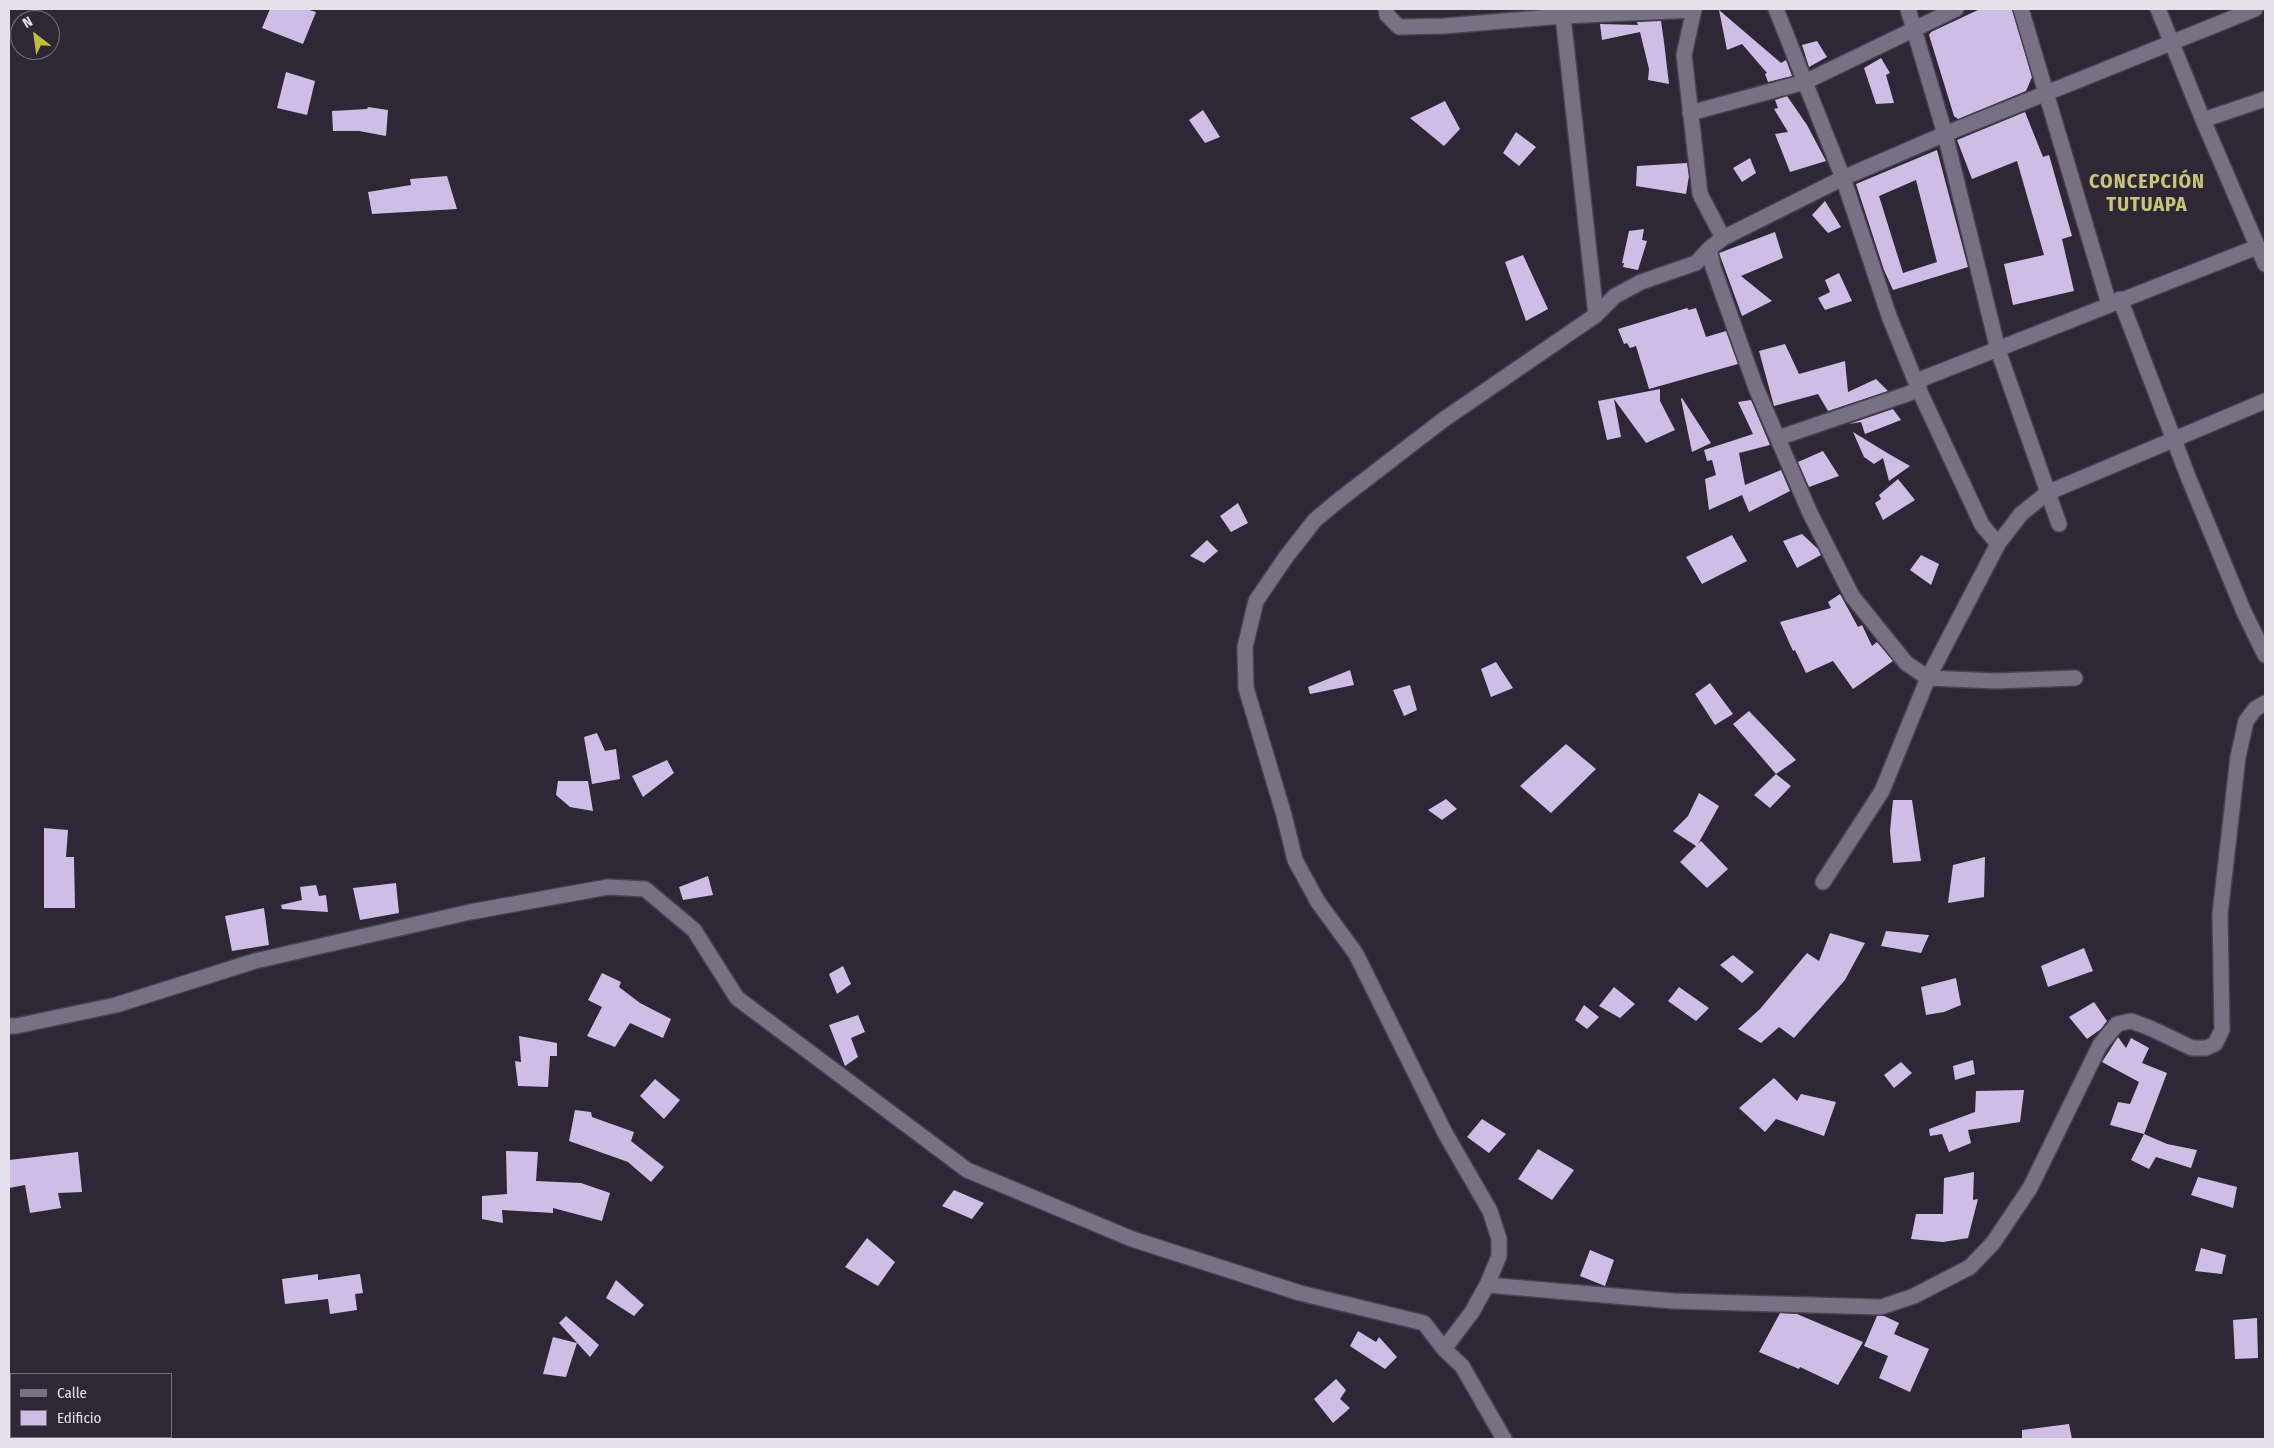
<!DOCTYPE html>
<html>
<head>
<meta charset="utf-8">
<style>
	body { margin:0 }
	#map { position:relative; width:2274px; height:1448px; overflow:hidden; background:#2d2736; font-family:"Fira Sans Condensed",sans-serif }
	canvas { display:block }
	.frame { position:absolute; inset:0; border:10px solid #e5e1eb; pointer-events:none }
	.legend { position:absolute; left:10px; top:1373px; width:162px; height:65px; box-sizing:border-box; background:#2d2736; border:1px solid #77717e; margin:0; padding:6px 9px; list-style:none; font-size:15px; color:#e5e1eb }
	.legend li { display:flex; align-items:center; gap:10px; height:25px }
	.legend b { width:25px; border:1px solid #77717e }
	.north { position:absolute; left:10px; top:10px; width:50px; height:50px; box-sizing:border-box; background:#2d2736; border:1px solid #77717e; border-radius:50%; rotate:330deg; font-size:14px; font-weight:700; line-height:20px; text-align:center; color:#e5e1eb }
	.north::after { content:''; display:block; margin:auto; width:18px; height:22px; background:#c3bd3e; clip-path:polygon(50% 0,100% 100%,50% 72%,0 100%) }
</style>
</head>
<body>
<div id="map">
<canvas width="2274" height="1448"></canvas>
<div class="frame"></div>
<ul class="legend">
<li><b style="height:6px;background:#787183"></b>Calle</li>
<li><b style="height:14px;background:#cebee6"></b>Edificio</li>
</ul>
<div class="north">N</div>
</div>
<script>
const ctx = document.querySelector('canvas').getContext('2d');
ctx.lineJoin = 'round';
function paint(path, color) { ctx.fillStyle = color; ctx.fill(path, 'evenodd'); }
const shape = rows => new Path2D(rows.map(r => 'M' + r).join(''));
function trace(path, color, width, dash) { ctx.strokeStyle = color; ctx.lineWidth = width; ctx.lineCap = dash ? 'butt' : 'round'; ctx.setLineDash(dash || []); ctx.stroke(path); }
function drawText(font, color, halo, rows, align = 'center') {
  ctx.font = font + ' "Fira Sans Condensed",sans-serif'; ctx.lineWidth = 5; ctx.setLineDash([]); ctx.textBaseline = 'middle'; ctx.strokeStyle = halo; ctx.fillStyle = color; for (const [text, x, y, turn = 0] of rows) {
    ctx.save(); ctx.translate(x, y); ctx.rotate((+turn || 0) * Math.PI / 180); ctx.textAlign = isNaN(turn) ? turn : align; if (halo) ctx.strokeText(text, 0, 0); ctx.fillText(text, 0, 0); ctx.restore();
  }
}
paint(shape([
	[270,9,306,9,316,12,303,44,262,28],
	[1980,9,2012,9,2032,77,2026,91,1958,119,1954,116,1929,35,1931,32],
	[1719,10,1781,63,1786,60,1792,76,1768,82,1765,74,1767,73,1742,44,1727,50],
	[1661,21,1664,42,1669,84,1648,80,1649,69,1640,32,1602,40,1600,24,1638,25,1637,22],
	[1817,41,1827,57,1809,67,1802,45],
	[1881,58,1890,73,1886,75,1894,103,1876,104,1864,68],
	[286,72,315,81,307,115,277,108],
	[1787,96,1807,125,1826,161,1790,172,1775,134,1788,132,1774,109,1778,108,1775,100],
	[1445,101,1460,129,1444,146,1410,118],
	[368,107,388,110,386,136,359,131,333,131,332,111,367,109],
	[1203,110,1220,137,1205,143,1189,120],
	[2025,112,2043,157,2049,155,2072,236,2062,239,2074,291,2013,305,2004,264,2044,255,2017,161,1972,179,1957,140],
	[1516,132,1536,147,1519,166,1503,153],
	[1937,150,1968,267,1893,290,1884,270,1856,184],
	[1916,180,1937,262,1903,273,1879,196],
	[1750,158,1756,173,1742,182,1733,168],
	[1687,163,1689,176,1686,194,1636,186,1637,166],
	[447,176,457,209,372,214,368,192,411,185,410,179],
	[1825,201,1841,227,1828,233,1812,215],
	[1644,229,1642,240,1647,241,1638,270,1623,267,1624,263,1622,263,1629,231],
	[1775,232,1783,258,1741,276,1772,301,1742,316,1719,253],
	[1523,255,1548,309,1526,321,1505,262],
	[1839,273,1852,301,1825,310,1818,298,1830,292,1825,280],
	[1687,308,1689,310,1696,308,1706,337,1726,331,1738,364,1649,389,1636,346,1630,348,1627,343,1624,344,1618,329],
	[1785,344,1799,374,1845,361,1848,392,1876,379,1888,391,1828,411,1818,394,1774,406,1759,351],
	[1660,389,1660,401,1675,430,1646,443,1614,399,1621,437,1607,440,1598,401],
	[1682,398,1711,443,1692,452,1681,399],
	[1751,400,1770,445,1739,453,1745,485,1781,470,1790,491,1749,512,1742,495,1709,510,1705,479,1716,475,1712,460,1707,461,1704,450,1753,434,1738,402],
	[1893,409,1901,420,1865,434,1861,422,1849,424],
	[1853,432,1889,454,1910,466,1889,481,1883,458,1874,464,1864,457],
	[1823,451,1839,476,1809,487,1798,462],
	[1898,479,1915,500,1883,520,1875,503,1881,499,1879,495],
	[1238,503,1248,523,1231,532,1220,516],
	[1802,534,1818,549,1821,555,1797,568,1783,541],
	[1732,535,1747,561,1702,584,1686,557],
	[1207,540,1218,551,1204,563,1190,556],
	[1921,555,1939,564,1931,585,1910,570],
	[1840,594,1858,627,1862,625,1872,646,1877,642,1893,661,1853,689,1833,661,1806,673,1795,650,1793,651,1780,622,1831,608,1828,602],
	[1496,662,1513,688,1491,697,1481,669],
	[1350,670,1354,685,1310,694,1308,687],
	[1710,683,1733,714,1715,725,1695,694],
	[1410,685,1417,710,1404,716,1393,690],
	[1749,711,1796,760,1776,774,1733,724],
	[597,733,605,751,616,749,620,779,592,784,584,737],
	[1566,744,1596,769,1551,813,1520,786],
	[667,760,674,773,643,797,632,776],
	[1776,774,1791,786,1770,808,1754,795],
	[558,781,588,781,593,811,570,807,556,795],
	[1699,793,1719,806,1698,844,1701,841,1728,869,1707,888,1680,862,1696,846,1673,831,1688,816],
	[1446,799,1457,809,1442,820,1428,810],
	[1893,800,1912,800,1921,861,1893,863,1890,831],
	[44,828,68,830,66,857,74,857,75,908,44,908],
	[1985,857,1984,897,1948,903,1953,865],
	[708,876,713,895,683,900,679,887],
	[396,883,399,913,360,920,353,888],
	[316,885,319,896,326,895,328,912,282,909,281,905,302,900,300,887],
	[264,908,269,945,232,951,225,916],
	[1886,931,1929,935,1921,953,1881,946],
	[1830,933,1865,943,1845,980,1794,1038,1779,1027,1761,1043,1738,1029,1760,1009,1807,953,1819,961],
	[2084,948,2093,971,2048,987,2041,966],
	[1733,955,1754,972,1742,983,1720,965],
	[843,966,851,984,837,994,829,974],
	[602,973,621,982,619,987,640,1003,671,1019,663,1038,630,1023,615,1047,587,1036,602,1007,588,1000],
	[1956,978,1961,1005,1944,1012,1926,1015,1921,987],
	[1614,987,1635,1004,1620,1018,1599,1006],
	[1679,987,1709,1008,1696,1021,1668,1001],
	[2094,1002,2107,1021,2101,1029,2087,1039,2069,1017],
	[1584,1005,1599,1017,1587,1029,1575,1020],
	[858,1015,865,1032,851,1038,858,1057,845,1066,829,1025],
	[519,1036,557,1043,557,1056,550,1056,548,1087,518,1086,515,1061,521,1062],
	[2118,1037,2126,1048,2131,1038,2149,1048,2142,1063,2167,1073,2144,1134,2110,1125,2118,1102,2130,1104,2139,1082,2102,1062],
	[1973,1060,1975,1074,1955,1080,1953,1066],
	[1901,1062,1912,1073,1894,1088,1884,1075],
	[1774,1078,1797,1101,1801,1094,1836,1102,1824,1136,1776,1119,1765,1132,1739,1108],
	[655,1079,680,1100,664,1119,640,1096],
	[2024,1090,2020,1122,1968,1130,1971,1143,1949,1152,1942,1134,1930,1136,1929,1129,1975,1112,1976,1091],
	[575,1110,591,1112,592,1117,634,1132,631,1141,664,1167,651,1182,628,1162,569,1141],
	[1482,1119,1506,1134,1489,1153,1467,1137],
	[2144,1134,2167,1144,2197,1150,2191,1168,2156,1157,2149,1169,2131,1160],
	[1538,1149,1574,1170,1552,1200,1518,1179],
	[506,1151,538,1152,536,1181,581,1183,610,1193,602,1221,553,1208,553,1213,502,1210,503,1223,482,1219,482,1196,507,1194],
	[78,1152,82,1192,58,1193,61,1208,30,1213,25,1185,9,1188,9,1160],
	[1974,1172,1973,1200,1978,1199,1968,1238,1943,1242,1911,1239,1916,1214,1943,1214,1944,1178],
	[2198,1177,2237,1187,2233,1208,2191,1195],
	[954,1190,984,1203,972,1219,942,1206],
	[867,1238,895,1262,878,1286,845,1267],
	[2201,1248,2226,1255,2222,1274,2195,1271],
	[1590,1250,1614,1260,1605,1286,1580,1276],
	[318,1274,318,1280,360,1274,363,1293,355,1294,357,1310,330,1314,328,1299,285,1304,282,1279],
	[616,1280,644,1305,634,1316,606,1298],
	[1780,1313,1797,1314,1863,1342,1838,1385,1800,1367,1799,1369,1759,1352],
	[566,1316,599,1345,590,1357,559,1323],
	[1877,1316,1884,1316,1899,1323,1894,1334,1929,1349,1910,1392,1879,1378,1888,1356,1864,1346],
	[2257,1318,2258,1358,2235,1359,2233,1320],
	[1358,1331,1376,1342,1379,1337,1397,1357,1385,1369,1350,1346],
	[553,1337,577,1343,566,1377,543,1374],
	[1336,1379,1346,1390,1340,1399,1350,1408,1333,1423,1314,1399],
	[2069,1424,2072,1439,2022,1439,2022,1430]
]), '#cebee6');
const minor = shape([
	[1386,9,1387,15,1399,27,1444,26,1563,16,1694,10],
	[1694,9,1684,55,1700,194,1723,238,1709,249,1713,267,1756,388,1810,513,1852,596,1906,663,1928,678,1996,681,2075,678],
	[1776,9,1843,178,1889,316,1919,390,1982,525,1998,544],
	[1908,9,1945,134,1998,350,2059,524],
	[2021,9,2109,304],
	[2158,9,2203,120,2265,264],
	[1563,16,1596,315],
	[1690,113,1805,82,1956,9],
	[2203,120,2265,99],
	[1723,238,1843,178,1945,134,2255,9],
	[2120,299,2189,479,2244,612,2265,655],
	[1778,438,1919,390,1919,380,2257,247],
	[1823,882,1882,791,1928,678,1998,544,2021,514,2047,493,2265,401],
	[9,1026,16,1026,116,1005,255,961,470,912,608,887,645,889,694,930,737,998,967,1170,1132,1239,1300,1293,1424,1323,1444,1349,1462,1366,1504,1439],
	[1487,1285,1673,1301,1881,1307,1914,1296,1970,1267,1993,1243,2030,1188,2100,1045,2117,1024,2131,1021,2150,1028,2192,1048,2206,1048,2215,1044,2222,1030,2220,914,2238,757,2246,721,2255,709,2265,703],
	[1444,1349,1472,1312,1487,1285,1499,1256,1499,1239,1490,1211,1445,1133,1356,954,1318,902,1295,860,1284,815,1246,688,1245,647,1256,601,1286,557,1315,520,1339,500,1443,420,1596,315,1615,296,1641,282,1696,263,1709,249]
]);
trace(minor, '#48424f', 18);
trace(minor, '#787183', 15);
ctx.letterSpacing = '1px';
drawText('bold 20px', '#c8c577', '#2d2736', [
	["CONCEPCIÓN",2147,182],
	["TUTUAPA",2147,205]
]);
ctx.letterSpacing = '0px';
</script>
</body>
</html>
